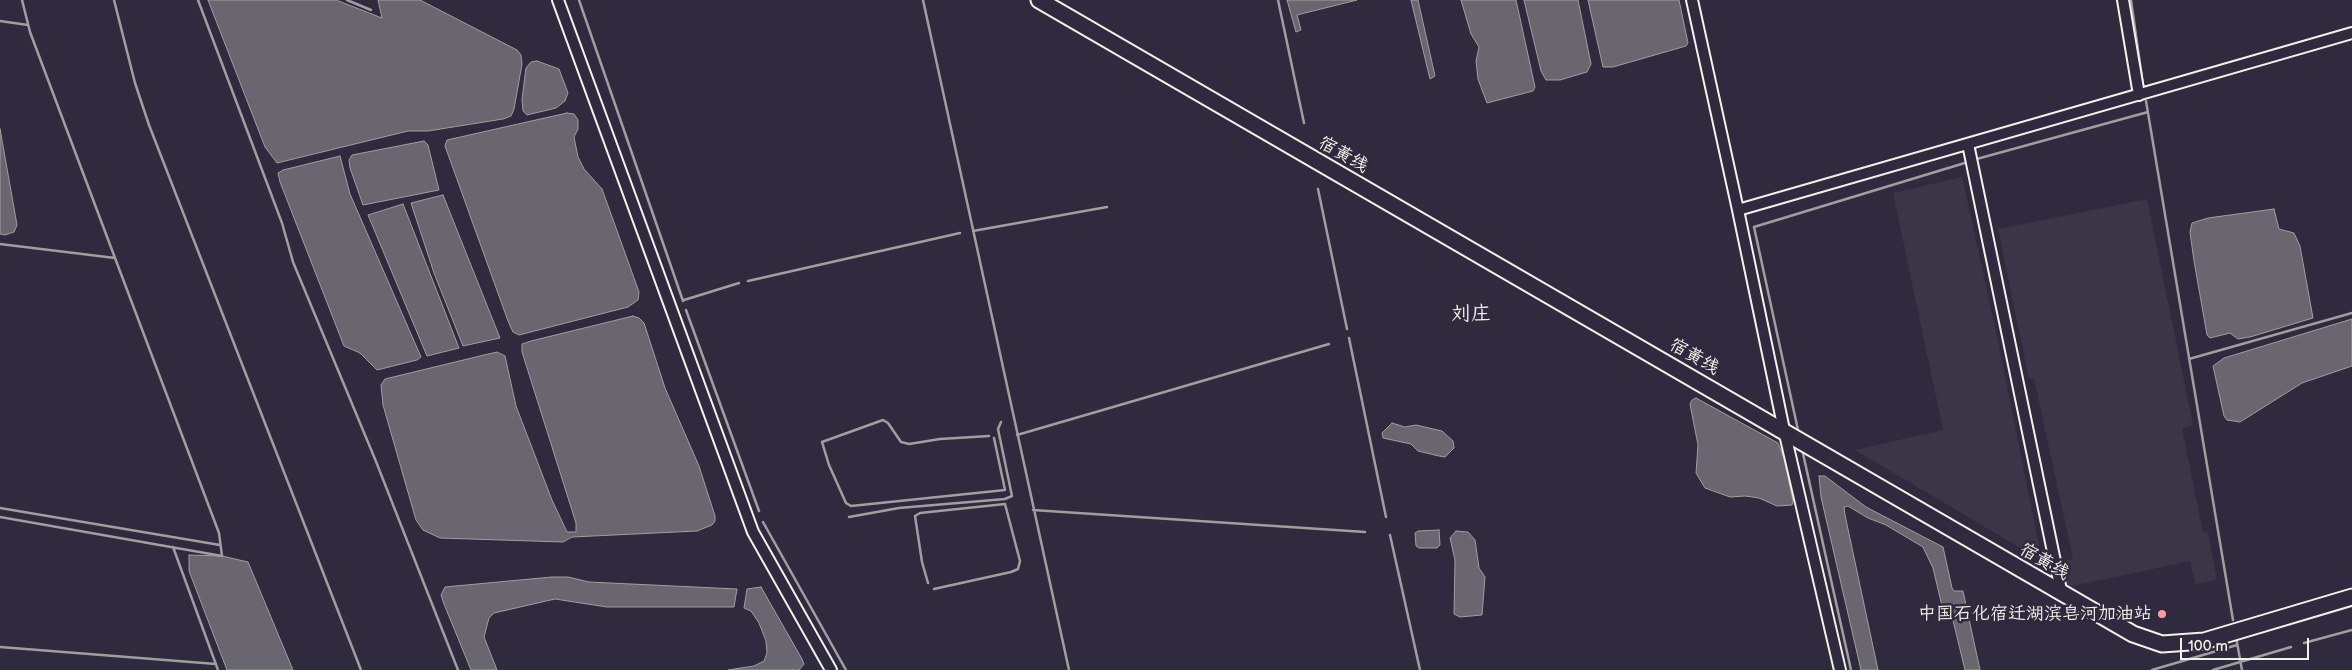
<!DOCTYPE html>
<html>
<head>
<meta charset="utf-8">
<style>
	body { margin:0 }
	#map { position:relative; width:2352px; height:670px; overflow:hidden; background:#2f2a3d; font-family:"Balsamiq Sans",sans-serif }
	canvas { display:block }
	.scale { position:absolute; left:2180px; top:638px; width:129px; height:22px; box-sizing:border-box; border:2px solid #f4f1e8; border-top:0; padding-left:6px; font-size:15px; line-height:18px; white-space:nowrap; color:#f4f1e8; -webkit-text-stroke:4px #2f2a3d; paint-order:stroke }
</style>
</head>
<body>
<div id="map">
<canvas width="2352" height="670"></canvas>
<div class="scale">100 m</div>
</div>
<script>
const ctx = document.querySelector('canvas').getContext('2d');
ctx.lineJoin = 'round';
function paint(path, color) { ctx.fillStyle = color; ctx.fill(path, 'evenodd'); }
const shape = rows => new Path2D(rows.map(r => 'M' + r).join(''));
function trace(path, color, width, dash) { ctx.strokeStyle = color; ctx.lineWidth = width; ctx.lineCap = dash ? 'butt' : 'round'; ctx.setLineDash(dash || []); ctx.stroke(path); }
function drawText(font, color, halo, rows, align = 'center') {
  ctx.font = font + ' "Balsamiq Sans","LXGW WenKai TC",sans-serif'; ctx.lineWidth = 5; ctx.setLineDash([]); ctx.textBaseline = 'middle'; ctx.strokeStyle = halo; ctx.fillStyle = color; for (const [text, x, y, turn = 0] of rows) {
    ctx.save(); ctx.translate(x, y); ctx.rotate((+turn || 0) * Math.PI / 180); ctx.textAlign = isNaN(turn) ? turn : align; if (halo) ctx.strokeText(text, 0, 0); ctx.fillText(text, 0, 0); ctx.restore();
  }
}
paint(shape([
	[1962,177,1997,336,2042,561,1855,450,1943,430,1893,193],
	[2147,199,2193,425,2182,428,2203,533,2208,532,2217,580,2195,584,2190,561,2068,587,2062,561,2073,559,2034,378,2029,379,1998,229]
]), '#3b3647');
const water = shape([
	[208,0,336,0,382,18,378,0,420,0,517,50,521,55,522,64,514,109,511,116,503,119,428,131,408,131,277,163,265,147,208,0],
	[1287,0,1357,0,1297,15,1301,30,1296,32,1287,0],
	[1411,0,1418,0,1435,76,1430,79,1411,0],
	[1461,0,1516,0,1535,87,1533,91,1487,103,1478,79,1476,61,1479,47,1471,34,1461,0],
	[1524,0,1578,0,1591,64,1587,72,1560,80,1546,80,1541,71,1524,0],
	[1588,0,1679,0,1688,43,1686,46,1613,67,1603,67,1588,0],
	[537,61,559,69,568,93,565,101,556,108,527,115,523,111,522,99,526,68,531,62,537,61],
	[567,113,574,114,578,120,578,129,574,137,578,157,584,169,602,189,639,292,638,300,628,307,519,335,513,332,508,321,445,146,447,140,567,113],
	[0,129,17,225,14,232,5,235,0,234,0,129],
	[424,141,428,145,439,190,363,205,350,168,349,160,352,155,424,141],
	[340,156,350,194,421,357,417,360,377,370,360,353,344,346,280,182,278,173,283,170,340,156],
	[443,195,500,338,463,346,434,273,411,203,443,195],
	[403,204,459,348,427,356,368,215,403,204],
	[2274,209,2279,229,2294,233,2300,246,2313,318,2250,337,2238,339,2230,333,2210,338,2207,335,2194,261,2190,232,2192,223,2208,218,2274,209],
	[633,316,639,318,644,323,665,388,699,466,715,516,715,521,712,525,697,531,572,537,563,542,440,538,423,530,416,520,383,405,381,385,385,379,484,355,497,352,505,356,516,406,552,500,567,532,576,532,576,523,522,352,522,344,531,341,633,316],
	[2352,319,2352,366,2302,383,2240,422,2227,420,2224,416,2213,366,2224,358,2352,319],
	[1696,398,1778,443,1784,458,1793,501,1792,505,1777,506,1759,498,1745,496,1730,497,1705,488,1696,473,1698,445,1690,404,1692,400,1696,398],
	[1392,423,1405,427,1416,425,1442,431,1453,441,1454,448,1445,457,1439,456,1418,451,1411,444,1383,438,1382,433,1392,423],
	[1819,476,1825,476,1866,507,1943,547,1952,588,1954,591,1963,591,1980,670,1965,670,1951,612,1942,606,1933,568,1923,547,1886,525,1868,518,1848,506,1844,507,1845,515,1878,670,1861,670,1821,497,1819,476],
	[1439,530,1440,545,1437,548,1419,548,1416,546,1415,533,1418,531,1439,530],
	[1456,531,1468,532,1475,540,1479,568,1485,577,1482,615,1460,617,1454,614,1455,560,1450,538,1456,531],
	[189,555,222,556,248,562,293,670,227,670,189,571,189,555],
	[552,577,568,577,589,582,737,589,734,607,607,607,555,599,494,613,489,618,484,637,497,670,471,670,444,604,441,595,445,587,552,577],
	[761,587,802,659,804,664,799,670,728,670,754,666,764,661,767,653,766,641,759,623,751,611,744,608,747,589,761,587]
]);
paint(water, '#6a6670');
trace(water, '#a19ea0', 1);
trace(shape([
	[22,0,30,32,115,258],
	[114,0,135,83,149,125,361,670],
	[198,0,282,223,293,262,375,459,458,670],
	[347,0,371,10],
	[579,0,683,301],
	[923,0,1069,670],
	[1278,0,1304,123],
	[2131,0,2143,85],
	[0,21,28,25],
	[2146,101,2233,620],
	[1973,160,2148,112],
	[1318,189,1347,329],
	[973,231,1107,207],
	[0,244,115,258,219,533,222,556,0,517],
	[748,281,960,233],
	[684,300,739,283],
	[686,310,759,511],
	[1349,338,1386,517],
	[2189,359,2352,313],
	[1798,430,1754,227,1968,162],
	[1017,435,1329,344],
	[989,436,940,439,909,444,901,442,888,423,883,420,822,442,829,465,846,503,851,506,1005,490,994,438],
	[1802,449,1851,670],
	[0,508,220,545],
	[1033,510,1365,532],
	[849,517,899,508,1005,499,1012,496,998,429,1001,422],
	[763,522,846,670],
	[1390,535,1420,670],
	[173,547,218,670],
	[928,583,922,562,915,516,920,513,1005,504,1020,561,1018,569,1011,572,934,589],
	[2236,637,2242,670],
	[2304,643,2352,630],
	[0,647,216,664],
	[2152,670,2237,645],
	[2213,670,2291,647]
]), '#a19ea0', 2.5);
const minor = shape([
	[558,0,753,532,831,670],
	[1692,0,1738,210],
	[2123,0,2139,95],
	[1968,144,2062,595],
	[1840,670,1784,430,1738,210,2352,33]
]);
const secondary = shape([
	[1039,0,2133,634,2162,644,2204,641,2352,597]
]);
trace(minor, '#f4f1e8', 14);
trace(secondary, '#f4f1e8', 19);
trace(minor, '#2f2a3d', 10);
trace(secondary, '#2f2a3d', 15);
for (const [x, y, r, color] of [
	[2162,614,5,"#ff9aa2"]
]) { const dot = new Path2D(); dot.arc(x, y, r, 0, 2 * Math.PI); ctx.fillStyle = color; ctx.fill(dot); trace(dot, '#2f2a3d', 2); }
drawText('18px', '#f4f1e8', '#2f2a3d', [
	["宿黄线",1343,155,30],
	["宿黄线",1694,357,30],
	["宿黄线",2044,562,31]
]);
drawText('18px', '#f4f1e8', '#2f2a3d', [
	["中国石化宿迁湖滨皂河加油站",2152,614]
], 'right');
drawText('20px', '#f4f1e8', '#2f2a3d', [
	["刘庄",1471,315]
]);
</script>
</body>
</html>
